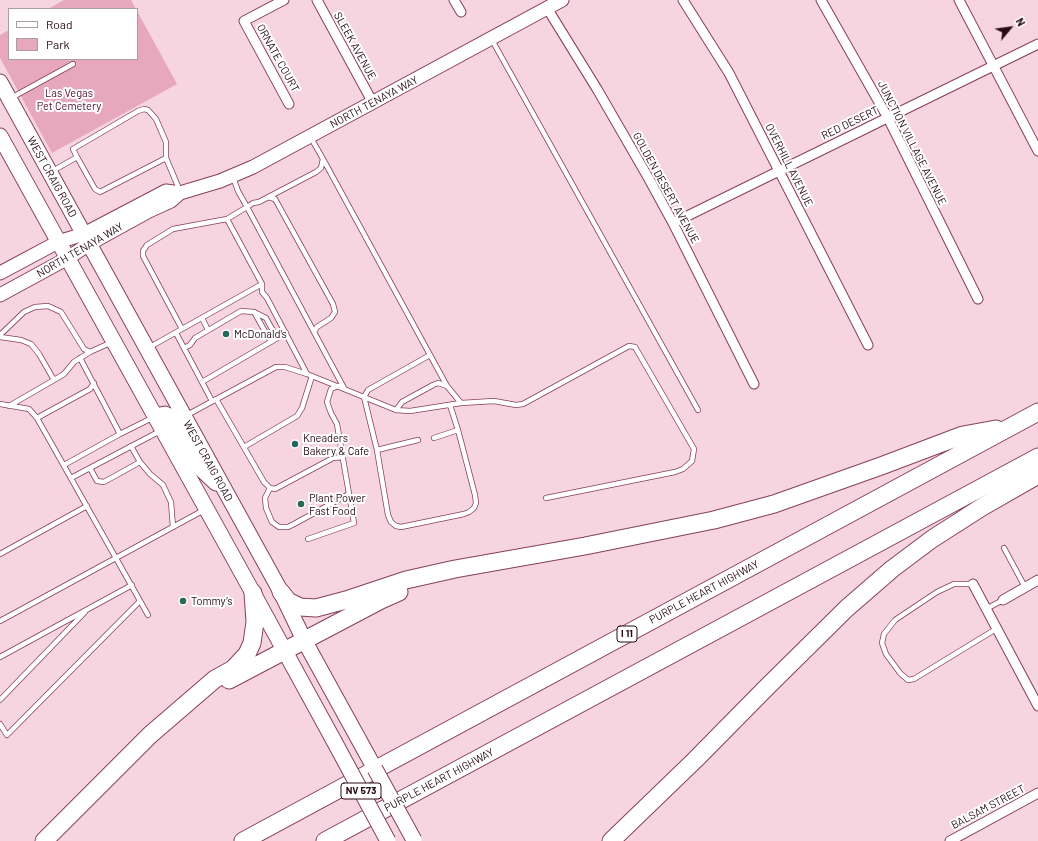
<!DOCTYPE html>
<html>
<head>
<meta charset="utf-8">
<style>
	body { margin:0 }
	#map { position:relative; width:1038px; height:841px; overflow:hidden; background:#f7d5e0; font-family:Barlow,sans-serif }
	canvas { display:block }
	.legend { position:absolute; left:8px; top:8px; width:130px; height:52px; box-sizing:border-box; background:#fff; border:1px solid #a99da2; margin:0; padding:5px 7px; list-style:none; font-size:12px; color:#270a16 }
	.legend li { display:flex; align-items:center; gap:8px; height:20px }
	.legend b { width:20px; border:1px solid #a99da2 }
	.north { position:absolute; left:990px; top:8px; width:40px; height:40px; -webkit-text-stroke:3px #fff; paint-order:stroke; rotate:61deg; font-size:11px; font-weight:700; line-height:16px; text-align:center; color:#270a16 }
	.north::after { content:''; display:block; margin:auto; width:14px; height:18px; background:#270a16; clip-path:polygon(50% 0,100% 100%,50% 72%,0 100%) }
</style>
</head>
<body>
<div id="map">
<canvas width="1038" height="841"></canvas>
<ul class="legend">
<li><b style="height:5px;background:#fff"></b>Road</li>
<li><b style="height:11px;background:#e7a7bd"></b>Park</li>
</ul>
<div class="north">N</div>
</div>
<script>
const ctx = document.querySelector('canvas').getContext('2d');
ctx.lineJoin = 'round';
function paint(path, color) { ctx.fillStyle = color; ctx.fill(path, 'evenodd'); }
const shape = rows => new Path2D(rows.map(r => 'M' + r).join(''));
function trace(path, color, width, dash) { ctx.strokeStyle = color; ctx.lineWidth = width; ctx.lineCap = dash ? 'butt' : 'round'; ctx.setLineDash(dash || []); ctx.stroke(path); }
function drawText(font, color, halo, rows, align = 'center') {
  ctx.font = font + ' Barlow,sans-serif'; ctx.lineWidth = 4; ctx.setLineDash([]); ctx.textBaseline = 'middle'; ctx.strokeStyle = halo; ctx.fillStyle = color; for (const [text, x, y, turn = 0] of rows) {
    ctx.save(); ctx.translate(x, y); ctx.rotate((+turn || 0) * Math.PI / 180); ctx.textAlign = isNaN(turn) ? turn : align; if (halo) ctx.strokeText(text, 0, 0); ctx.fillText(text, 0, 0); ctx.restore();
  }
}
paint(shape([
	[64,0,131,0,136,9,48,9],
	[137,11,177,84,52,153,0,58,0,35,9,30,9,59,137,59]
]), '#e7a7bd');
const service = shape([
	[492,40,698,410],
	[11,98,73,64],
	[311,138,323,159,321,168,316,172,259,202,253,203,247,207,344,388],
	[77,157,73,149,138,111,144,109,148,110,156,119,166,142,166,158],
	[323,159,447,386,461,403],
	[51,172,77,157,95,189,100,192,166,158,180,191],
	[268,197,275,199,333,304,335,312,331,318,317,327,314,332],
	[262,284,262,292,267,298,307,374],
	[254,312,266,318,277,338],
	[202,318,208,330],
	[182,329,143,256,143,251,147,245,173,229,227,219],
	[176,333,212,401],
	[0,335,24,312,35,307,48,306,61,312,84,349,90,352,112,342],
	[0,337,21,340,31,344,39,354,54,380,9,406],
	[150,347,262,284,227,219,247,207,238,191,233,177],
	[184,348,190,345,195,338,241,311,254,312,271,342],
	[430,355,368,390,364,397,377,450,388,515,391,522,396,526,401,527,464,514,469,512,474,508,476,503,475,495,458,430,434,438],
	[80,358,120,434],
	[54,380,64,374,74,362,90,352],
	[202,382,286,333],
	[216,399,264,482,270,488,275,489,333,458,343,457],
	[0,404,29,409,37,418,148,615],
	[450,405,458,430],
	[396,410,402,402,433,385,438,383,447,386],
	[187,415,276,367,285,367,307,374,396,410,410,411,461,403,494,401,516,405,523,404,629,346,635,347,694,449,692,461,683,469,675,472,546,498],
	[37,418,90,389,94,383],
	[244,447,297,416,302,408,312,376],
	[377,450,418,440],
	[140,462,150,474,163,485,171,502,173,527],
	[64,465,120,434,154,417],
	[90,468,97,481,104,482,140,462,131,446],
	[71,478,162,430],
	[270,488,265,498,266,508,272,522,279,527,288,527,294,524,349,494],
	[308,539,354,523,337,424,331,413,327,402,331,389,338,386],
	[1004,548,1025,587],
	[0,554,87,506],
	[973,584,954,584,937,592,895,620,884,634,882,643,886,654,900,673,908,680,914,679,996,629],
	[986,609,1003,600],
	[0,621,204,510],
	[0,657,132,585],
	[0,700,85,612],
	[0,724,7,735,140,601]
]);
const minor = shape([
	[284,0,244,21,289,104],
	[317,0,373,103],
	[454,0,461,12],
	[683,0,729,73,868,345],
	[821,0,888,118,978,299],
	[959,0,1038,151],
	[547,8,597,89,649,179,673,223,754,384],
	[673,223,1038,44],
	[973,584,1038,706],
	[1003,600,1038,580],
	[950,841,1038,793]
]);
const secondary = shape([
	[0,273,58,242,84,234,166,191,180,193,220,181,253,167,562,0],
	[0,295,68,258,89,244,149,211,171,201,180,193]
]);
const primary = shape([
	[0,82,281,592,304,640,375,769],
	[0,136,253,593,334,741],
	[155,416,165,414,169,416,175,424,199,467,216,483]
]);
const motorway = shape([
	[281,592,288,601,300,607,316,608,346,600,406,580,455,569,585,546,714,520,774,504,881,466,963,435,996,429],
	[229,680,381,600,399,592],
	[44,841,150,735,215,679,233,669,247,654,252,643,255,622,253,593],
	[243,841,1038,412],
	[325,841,1038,457],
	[611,841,695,760,766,688,847,608,892,569,932,539,982,507,1038,475]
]);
trace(service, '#863f5b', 6);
trace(minor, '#863f5b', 11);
trace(secondary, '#863f5b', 15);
trace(primary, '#863f5b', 17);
trace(motorway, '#863f5b', 19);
trace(service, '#fff', 4.5);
trace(minor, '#fff', 9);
trace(secondary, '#fff', 13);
trace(primary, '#fff', 15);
trace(motorway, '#fff', 17);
const primaryBridge = shape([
	[334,741,388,841],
	[375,769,414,840]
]);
trace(primaryBridge, '#863f5b', 17, []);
trace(primaryBridge, '#fff', 15);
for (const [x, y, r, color] of [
	[226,334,4,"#25695b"],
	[295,444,4,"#25695b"],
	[301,504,4,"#25695b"],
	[183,601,4,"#25695b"]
]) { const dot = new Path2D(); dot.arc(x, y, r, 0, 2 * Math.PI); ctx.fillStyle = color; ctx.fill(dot); trace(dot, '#fff', 1.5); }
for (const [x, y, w] of [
	[627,634,20],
	[361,791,40]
]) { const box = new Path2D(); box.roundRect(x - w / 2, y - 8, w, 16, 3); ctx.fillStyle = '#fff'; ctx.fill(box); trace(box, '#270a16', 1); }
drawText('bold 10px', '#270a16', null, [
	["I 11",627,634],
	["NV 573",361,791]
]);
drawText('11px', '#270a16', '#fff', [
	["SLEEK AVENUE",355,46,61],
	["ORNATE COURT",278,58,61],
	["NORTH TENAYA WAY",374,102,-28],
	["RED DESERT",850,123,-26],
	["JUNCTION VILLAGE AVENUE",912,143,63],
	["OVERHILL AVENUE",789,165,63],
	["WEST CRAIG ROAD",52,177,61],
	["GOLDEN DESERT AVENUE",666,188,61],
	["NORTH TENAYA WAY",80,250,-30],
	["WEST CRAIG ROAD",208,461,61],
	["PURPLE HEART HIGHWAY",704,592,-28],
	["PURPLE HEART HIGHWAY",439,780,-28],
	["BALSAM STREET",988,807,-28]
]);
drawText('11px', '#4f0c2c', '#fff', [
	["Las Vegas",69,93],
	["Pet Cemetery",69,106]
]);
drawText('11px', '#270a16', '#fff', [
	["McDonald's",234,334],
	["Kneaders",303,438],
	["Bakery & Cafe",303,451],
	["Plant Power",309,498],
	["Fast Food",309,511],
	["Tommy’s",191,601]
], 'left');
</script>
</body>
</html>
